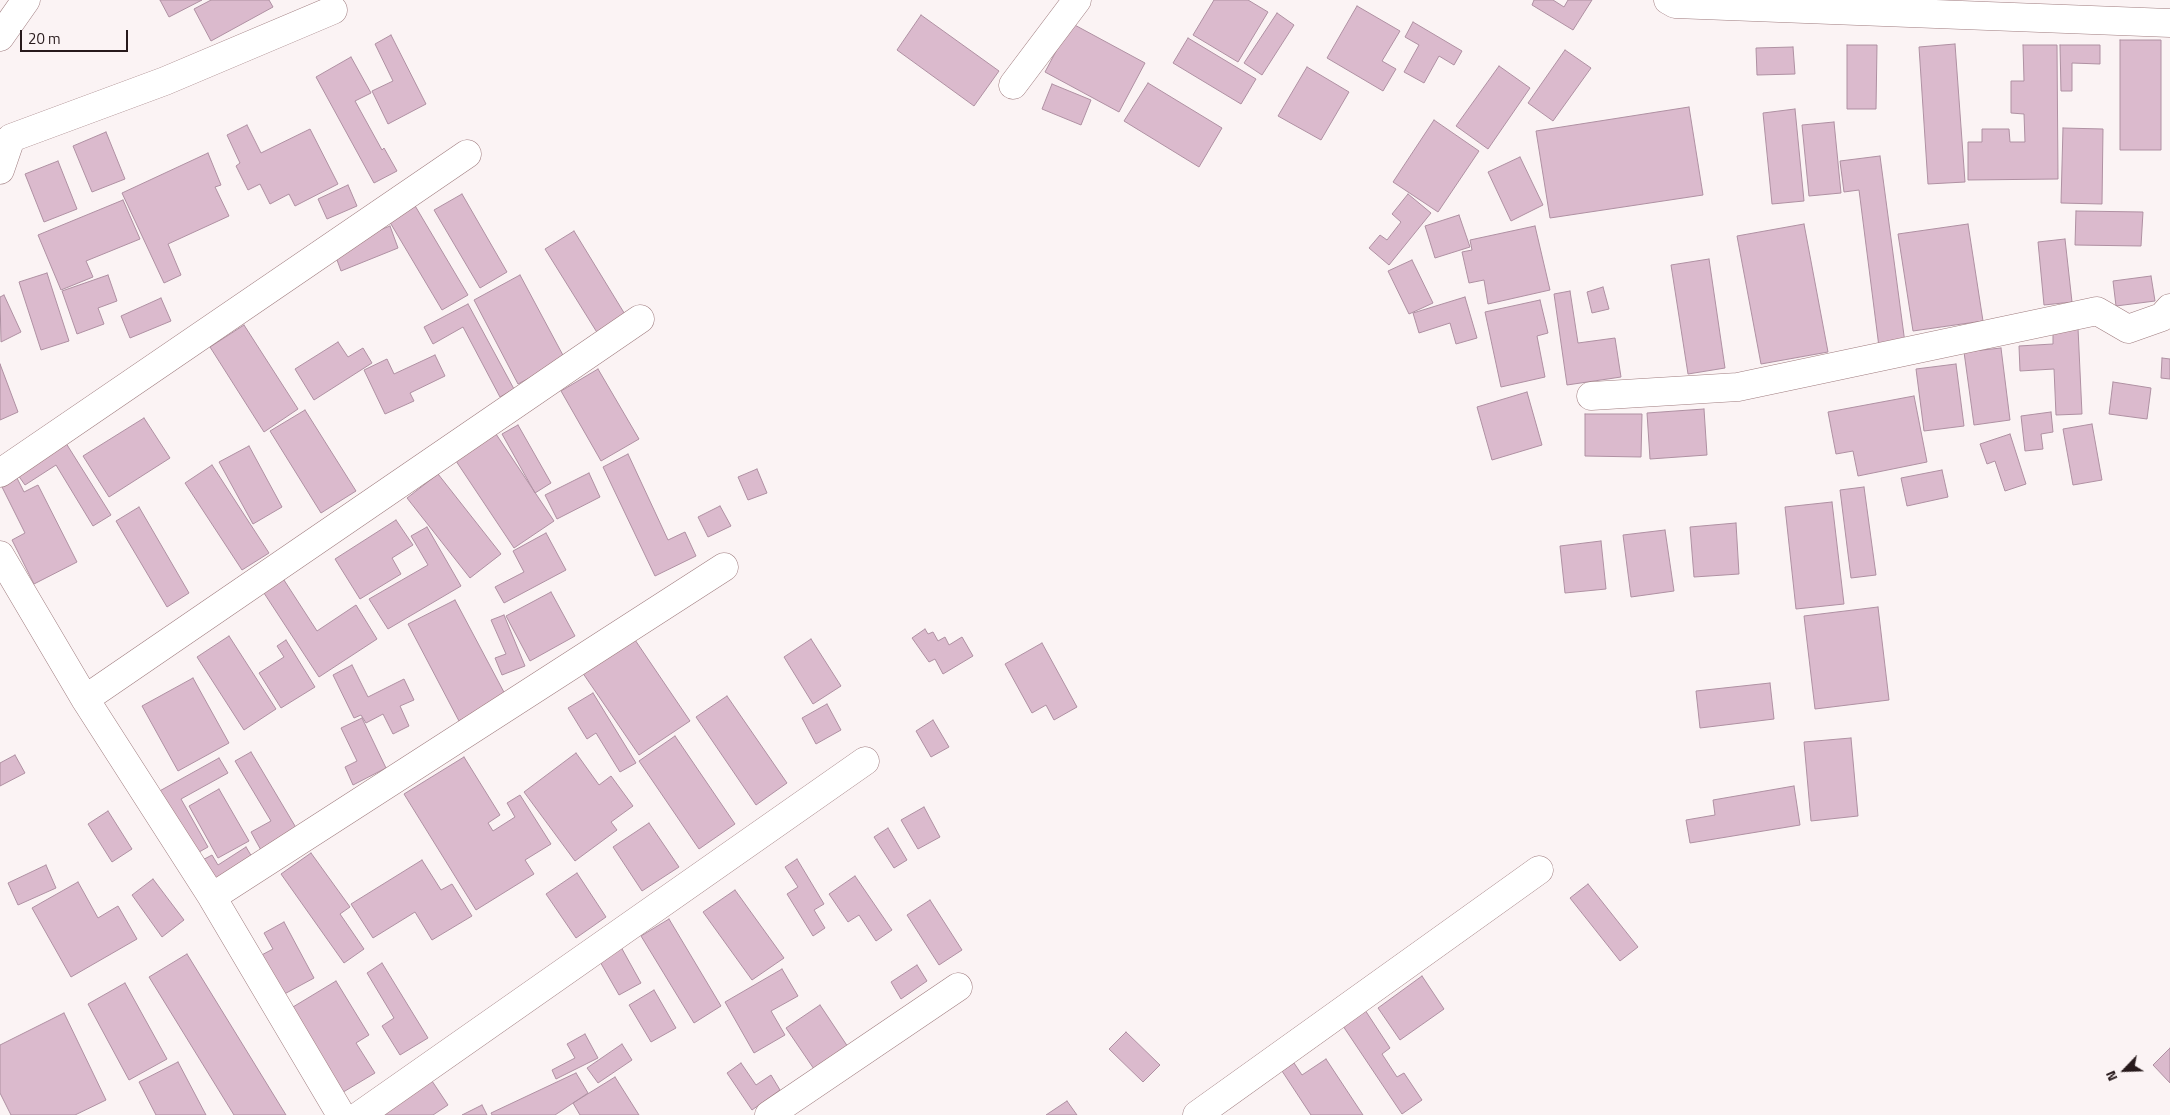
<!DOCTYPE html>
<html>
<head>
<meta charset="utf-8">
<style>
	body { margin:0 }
	#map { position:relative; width:2170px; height:1115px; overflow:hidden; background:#fbf3f4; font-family:"Titillium Web",sans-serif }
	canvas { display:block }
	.north { position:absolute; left:2100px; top:1045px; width:50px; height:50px; -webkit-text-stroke:4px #fbf3f4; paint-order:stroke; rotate:246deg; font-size:14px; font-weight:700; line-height:20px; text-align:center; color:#27191b }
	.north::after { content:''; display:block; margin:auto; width:18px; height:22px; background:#27191b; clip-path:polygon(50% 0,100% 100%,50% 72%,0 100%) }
	.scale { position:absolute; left:20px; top:30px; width:108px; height:22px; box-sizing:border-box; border:2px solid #27191b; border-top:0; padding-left:6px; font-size:15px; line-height:18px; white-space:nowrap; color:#27191b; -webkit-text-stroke:4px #fbf3f4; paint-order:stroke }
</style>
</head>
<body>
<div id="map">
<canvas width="2170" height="1115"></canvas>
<div class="north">N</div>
<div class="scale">20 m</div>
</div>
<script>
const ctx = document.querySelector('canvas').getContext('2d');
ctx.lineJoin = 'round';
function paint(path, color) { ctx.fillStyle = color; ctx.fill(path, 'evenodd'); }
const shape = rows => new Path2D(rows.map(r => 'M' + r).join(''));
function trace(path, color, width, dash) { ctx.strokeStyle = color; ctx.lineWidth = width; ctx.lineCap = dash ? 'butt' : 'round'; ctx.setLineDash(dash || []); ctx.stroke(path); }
const building = shape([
	[160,0,202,0,169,17,160,0],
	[211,0,269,0,273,7,211,41,194,9,211,0],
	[1214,0,1248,0,1268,12,1238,62,1193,35,1214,0],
	[1534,0,1553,0,1564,7,1568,0,1592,0,1573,30,1532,5,1534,0],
	[1357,6,1400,31,1382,61,1396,69,1383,91,1327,58,1357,6],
	[1277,13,1294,25,1262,75,1244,63,1277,13],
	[921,15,999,71,974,106,897,50,921,15],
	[1413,22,1462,51,1454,65,1439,56,1424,83,1404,72,1419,45,1405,37,1413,22],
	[1071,23,1145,63,1119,112,1045,72,1071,23],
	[391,35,426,104,388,124,372,91,393,81,375,44,391,35],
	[1188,38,1256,79,1241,104,1173,63,1188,38],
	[2120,40,2161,40,2161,150,2120,150,2120,40],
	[1955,44,1965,182,1928,184,1919,47,1955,44],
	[1847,45,1877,45,1876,109,1847,109,1847,45],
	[2023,45,2057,45,2058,179,1968,180,1968,142,1982,142,1982,129,2009,129,2010,142,2025,142,2024,114,2011,113,2011,81,2024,81,2023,45],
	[2060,45,2100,45,2100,64,2072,63,2072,91,2061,91,2060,45],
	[1793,47,1795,74,1757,75,1756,48,1793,47],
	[1565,50,1591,68,1553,121,1528,103,1565,50],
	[351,57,371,93,355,101,382,150,384,148,397,171,374,183,316,77,351,57],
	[1499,66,1530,88,1488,149,1456,126,1499,66],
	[1307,67,1349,92,1321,140,1278,116,1307,67],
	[1148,83,1222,128,1199,167,1124,121,1148,83],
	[1052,84,1091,100,1081,125,1042,109,1052,84],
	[1689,107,1703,195,1550,218,1536,131,1689,107],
	[1795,109,1804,201,1772,204,1763,113,1795,109],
	[1434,120,1479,151,1438,212,1393,182,1434,120],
	[1834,122,1841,193,1809,196,1802,125,1834,122],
	[247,125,261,153,310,129,338,184,295,206,289,194,270,204,260,184,248,190,236,166,240,163,227,135,247,125],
	[2063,128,2103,129,2102,204,2061,203,2063,128],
	[106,132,125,179,92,192,73,146,106,132],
	[208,153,221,185,215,187,229,216,168,244,181,275,164,283,122,193,208,153],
	[1880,156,1905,343,1879,347,1859,190,1844,192,1840,161,1880,156],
	[1520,157,1543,205,1511,221,1488,172,1520,157],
	[58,161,77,209,44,222,25,174,58,161],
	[348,185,357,206,327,219,318,199,348,185],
	[462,194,507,272,480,288,434,210,462,194],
	[1408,194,1431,213,1389,265,1369,248,1380,235,1387,240,1401,222,1392,214,1408,194],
	[123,200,140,239,86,261,93,277,61,290,38,235,123,200],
	[414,204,468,295,442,310,388,219,414,204],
	[2076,211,2143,212,2141,246,2075,245,2076,211],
	[1459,215,1470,247,1435,258,1425,226,1459,215],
	[1804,224,1828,352,1761,364,1737,236,1804,224],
	[1968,224,1983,321,1913,331,1898,234,1968,224],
	[390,226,398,248,341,271,333,249,390,226],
	[1535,226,1550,290,1488,304,1484,280,1469,283,1462,252,1472,250,1470,240,1535,226],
	[574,231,626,316,598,334,545,249,574,231],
	[2065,239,2072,302,2044,305,2038,242,2065,239],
	[1709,259,1725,368,1688,374,1671,265,1709,259],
	[1412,260,1433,303,1409,314,1388,271,1412,260],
	[47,273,69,341,41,350,19,282,47,273],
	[108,275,117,301,98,308,104,324,77,334,62,291,108,275],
	[520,275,565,359,518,384,474,300,520,275],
	[2151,276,2155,301,2116,306,2113,281,2151,276],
	[1603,287,1609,309,1592,313,1587,292,1603,287],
	[1570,291,1578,343,1615,338,1621,377,1567,385,1554,294,1570,291],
	[4,295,21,332,1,342,0,297,4,295],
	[1465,297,1477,338,1456,344,1450,323,1419,333,1413,313,1465,297],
	[161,298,171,321,130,338,121,316,161,298],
	[1540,300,1548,333,1537,336,1545,377,1501,387,1485,312,1540,300],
	[468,304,514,389,500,397,463,327,433,344,424,327,468,304],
	[244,325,298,409,264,432,210,347,244,325],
	[2078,328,2082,414,2056,415,2054,369,2020,371,2019,346,2053,344,2053,329,2078,328],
	[338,342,348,357,363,348,372,363,314,400,295,369,338,342],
	[2001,348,2010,420,1974,425,1964,352,2001,348],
	[435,355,445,376,410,393,414,401,385,414,364,370,387,359,394,374,435,355],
	[2162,358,2170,359,2170,379,2161,378,2162,358],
	[0,364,18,412,0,420,0,364],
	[1956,364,1964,426,1924,431,1916,369,1956,364],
	[598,369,639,439,601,461,561,391,598,369],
	[2113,382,2151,388,2147,419,2109,414,2113,382],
	[1527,392,1542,445,1492,460,1477,407,1527,392],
	[1914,396,1927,462,1858,476,1853,451,1836,454,1828,412,1914,396],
	[1704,409,1707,455,1650,459,1647,413,1704,409],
	[305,410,356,491,321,513,270,431,305,410],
	[2051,412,2053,432,2041,434,2043,449,2025,451,2021,416,2051,412],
	[1585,414,1642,414,1641,457,1585,456,1585,414],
	[144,418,170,458,109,497,83,456,144,418],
	[2092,424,2102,480,2073,485,2063,429,2092,424],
	[518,425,551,483,535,493,502,434,518,425],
	[496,434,554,521,514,548,456,461,496,434],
	[2010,434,2026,484,2005,491,1995,461,1987,464,1980,444,2010,434],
	[64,440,111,515,93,526,56,465,25,485,15,471,64,440],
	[249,446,282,507,253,524,219,462,249,446],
	[628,454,668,540,685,532,696,556,655,576,603,467,628,454],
	[212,465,269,553,242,570,185,483,212,465],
	[757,469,767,493,748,500,738,477,757,469],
	[13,470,24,492,38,485,77,562,34,584,12,540,25,533,0,483,13,470],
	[1942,470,1948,497,1907,506,1901,478,1942,470],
	[589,473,600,497,557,519,545,495,589,473],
	[438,474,501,554,470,578,407,498,438,474],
	[1864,487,1876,575,1851,578,1840,490,1864,487],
	[1832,502,1844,604,1796,609,1785,507,1832,502],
	[720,506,731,526,708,537,698,517,720,506],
	[139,507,189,593,167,607,116,521,139,507],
	[396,520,413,545,392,558,401,574,360,599,335,559,396,520],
	[1736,523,1739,574,1694,577,1690,527,1736,523],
	[427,527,461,586,388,629,369,599,428,565,411,536,427,527],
	[1665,530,1674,591,1631,597,1623,535,1665,530],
	[546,533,566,570,504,603,495,587,524,572,513,551,546,533],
	[1601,541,1606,589,1565,593,1560,546,1601,541],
	[282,577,317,631,356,605,377,639,319,677,262,590,282,577],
	[551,592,575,636,530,661,506,616,551,592],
	[455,600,506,696,459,721,408,624,455,600],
	[1878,607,1889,700,1815,709,1804,616,1878,607],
	[504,615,525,666,502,675,495,658,506,654,491,620,504,615],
	[925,629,928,634,933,632,938,641,945,637,949,645,962,637,973,656,943,674,935,659,929,662,912,638,925,629],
	[631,634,690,721,639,755,580,669,631,634],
	[229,636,276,709,244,730,197,657,229,636],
	[811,639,841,686,813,704,784,657,811,639],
	[286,640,315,687,281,708,259,673,284,657,277,646,286,640],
	[1042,643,1077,707,1054,720,1046,705,1032,713,1005,664,1042,643],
	[352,665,368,697,404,679,414,700,400,706,409,726,393,734,383,714,366,723,361,715,354,718,333,675,352,665],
	[193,678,229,743,178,771,142,706,193,678],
	[1770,683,1774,719,1700,728,1696,691,1770,683],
	[593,693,636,763,620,772,596,733,587,739,568,708,593,693],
	[727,696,787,783,756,805,696,717,727,696],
	[827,704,841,730,816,744,802,718,827,704],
	[362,718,386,768,353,785,345,767,357,761,341,728,362,718],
	[933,720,949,747,931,757,916,731,933,720],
	[675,736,735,824,699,849,639,761,675,736],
	[1851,738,1858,816,1811,821,1804,742,1851,738],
	[251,752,298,831,262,852,251,832,271,821,235,761,251,752],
	[576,753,599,785,611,776,633,806,611,822,617,830,575,861,524,792,576,753],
	[15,755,25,773,0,786,0,763,15,755],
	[464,757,500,815,488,823,493,831,515,817,507,803,520,795,551,844,525,860,534,874,476,910,404,794,464,757],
	[219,758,228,773,181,799,208,847,192,856,156,793,219,758],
	[1794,786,1800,825,1690,843,1686,820,1715,815,1713,800,1794,786],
	[219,789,249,841,218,858,189,806,219,789],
	[924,807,940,837,918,849,901,820,924,807],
	[108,811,132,849,112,862,88,824,108,811],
	[649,823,679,867,642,891,613,847,649,823],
	[888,828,907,860,894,868,874,837,888,828],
	[246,847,255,862,209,888,195,864,212,855,218,865,246,847],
	[311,853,350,907,340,914,364,949,344,963,281,874,311,853],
	[797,859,824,904,814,910,825,928,813,936,787,894,798,887,785,867,797,859],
	[422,860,441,890,452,884,472,916,432,940,415,912,373,938,351,904,422,860],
	[46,865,56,888,18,905,8,883,46,865],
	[577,873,606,917,576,938,546,894,577,873],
	[855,876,892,930,876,941,859,915,848,922,829,894,855,876],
	[153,879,184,920,162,937,132,895,153,879],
	[78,882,98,918,118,906,137,939,71,977,32,908,78,882],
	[1588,884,1638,947,1620,961,1570,898,1588,884],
	[735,890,784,958,752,980,703,912,735,890],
	[930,900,962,950,939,965,907,915,930,900],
	[669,919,721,1006,694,1023,641,936,669,919],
	[284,922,314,978,277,998,256,958,273,949,264,933,284,922],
	[621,947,641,983,619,995,599,960,621,947],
	[187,954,286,1115,234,1115,149,977,187,954],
	[382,963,428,1038,400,1055,382,1026,394,1018,367,973,382,963],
	[917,965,927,981,901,999,891,982,917,965],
	[782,969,798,996,771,1011,785,1035,754,1053,725,1002,782,969],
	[1422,976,1444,1009,1400,1040,1378,1008,1422,976],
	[336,981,369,1035,356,1043,375,1073,340,1094,288,1010,336,981],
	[125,983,167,1059,129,1080,88,1004,125,983],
	[654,990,676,1028,651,1042,629,1005,654,990],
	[820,1005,848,1047,814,1069,786,1028,820,1005],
	[1365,1010,1390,1048,1382,1054,1397,1077,1404,1073,1422,1100,1402,1114,1343,1026,1365,1010],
	[64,1013,106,1100,75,1115,11,1115,0,1093,0,1045,64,1013],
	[1126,1032,1160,1065,1143,1082,1109,1049,1126,1032],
	[585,1034,598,1058,556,1079,552,1070,575,1058,567,1044,585,1034],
	[622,1044,632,1060,598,1083,587,1068,622,1044],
	[2170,1048,2170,1083,2153,1065,2170,1048],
	[1326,1059,1363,1115,1311,1115,1282,1071,1294,1063,1302,1075,1326,1059],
	[178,1062,206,1115,156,1115,139,1082,178,1062],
	[741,1063,756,1085,771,1075,780,1090,752,1110,727,1073,741,1063],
	[576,1073,588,1093,555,1115,492,1115,491,1113,576,1073],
	[615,1077,639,1115,580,1115,573,1103,615,1077],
	[430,1078,448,1105,433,1115,375,1115,430,1078],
	[1067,1101,1077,1115,1046,1115,1067,1101],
	[482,1105,487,1115,462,1115,482,1105]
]);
paint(building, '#dbbacd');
trace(building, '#af90a2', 1);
const minor = shape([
	[1668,0,1675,4,2170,23],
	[1013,85,1077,0],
	[0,170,11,138,165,81,333,10],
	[1591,396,1738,387,2097,311,2128,329,2162,317,2170,308],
	[0,473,467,154],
	[0,555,85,699,212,897,341,1115],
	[85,699,640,319],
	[212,897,724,567],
	[360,1115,865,761],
	[769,1115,958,987],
	[1197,1115,1539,870]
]);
const highway = shape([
	[0,37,26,0]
]);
trace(minor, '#9f7c7f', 29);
trace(highway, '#9f7c7f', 29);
trace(minor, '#fff', 28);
trace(highway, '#fff', 28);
</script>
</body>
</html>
